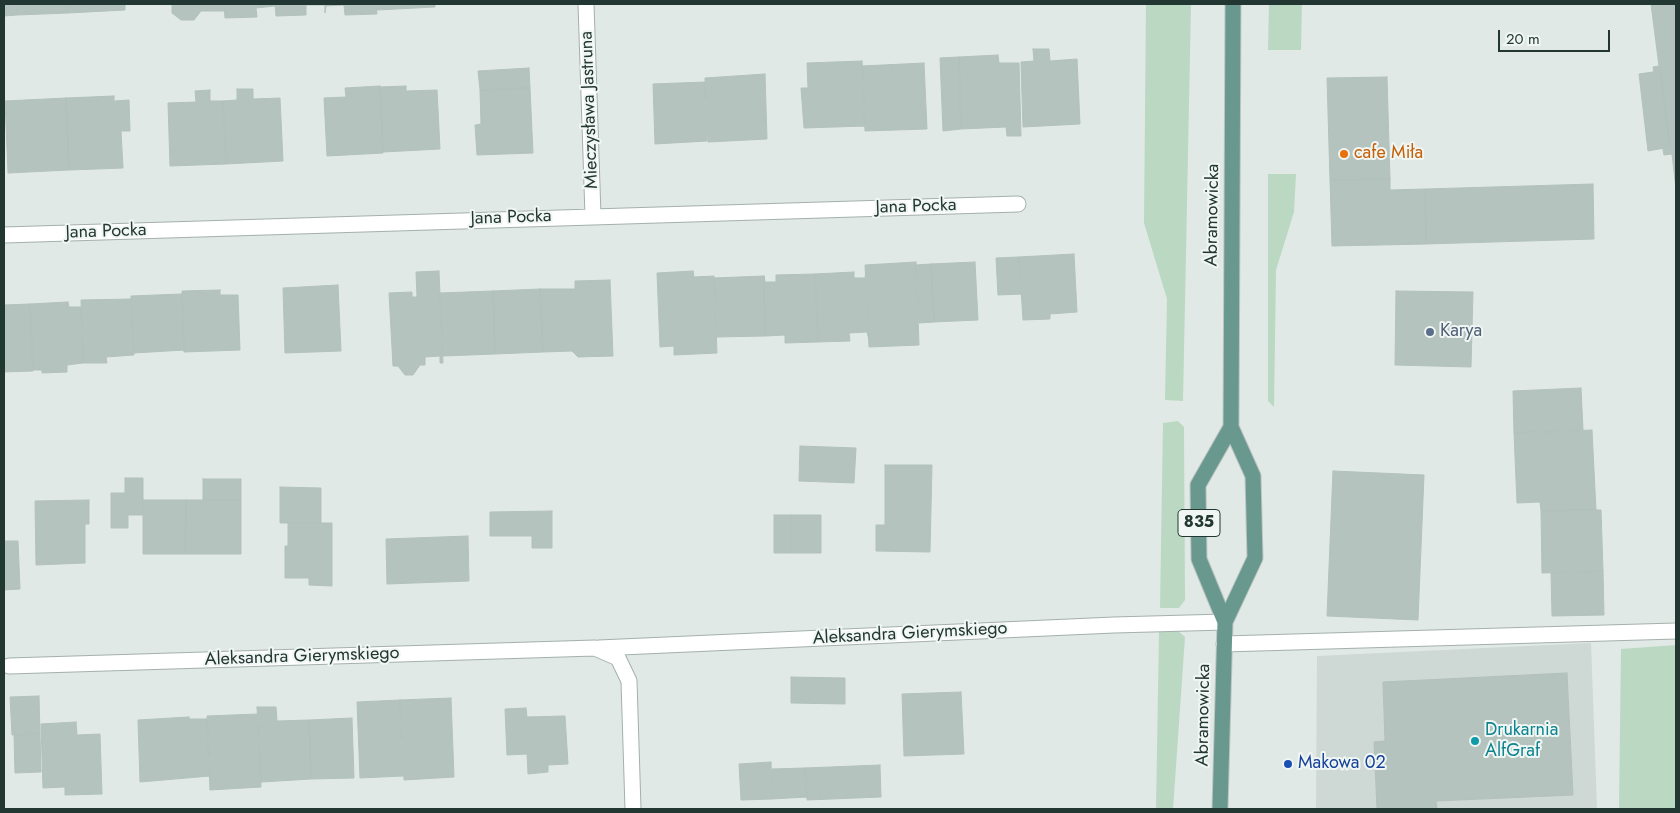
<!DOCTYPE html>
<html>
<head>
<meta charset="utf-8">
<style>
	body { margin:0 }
	#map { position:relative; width:1680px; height:813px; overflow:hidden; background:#e0e9e5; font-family:Jost,sans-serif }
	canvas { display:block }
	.frame { position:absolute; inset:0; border:5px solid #233732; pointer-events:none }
	.scale { position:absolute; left:1498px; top:30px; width:112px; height:22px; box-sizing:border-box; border:2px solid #233732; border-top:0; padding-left:6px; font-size:15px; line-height:18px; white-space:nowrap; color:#233732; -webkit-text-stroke:4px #f0f6f3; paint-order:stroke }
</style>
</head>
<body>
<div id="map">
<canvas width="1680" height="813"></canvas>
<div class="frame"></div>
<div class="scale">20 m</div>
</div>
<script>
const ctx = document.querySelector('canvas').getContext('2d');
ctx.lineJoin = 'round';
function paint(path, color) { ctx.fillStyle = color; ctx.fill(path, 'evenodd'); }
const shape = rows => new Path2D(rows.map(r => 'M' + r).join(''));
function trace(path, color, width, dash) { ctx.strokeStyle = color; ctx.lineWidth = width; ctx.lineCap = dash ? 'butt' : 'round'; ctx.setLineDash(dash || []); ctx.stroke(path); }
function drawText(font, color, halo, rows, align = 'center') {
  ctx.font = font + ' Jost,sans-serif'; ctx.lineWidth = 4; ctx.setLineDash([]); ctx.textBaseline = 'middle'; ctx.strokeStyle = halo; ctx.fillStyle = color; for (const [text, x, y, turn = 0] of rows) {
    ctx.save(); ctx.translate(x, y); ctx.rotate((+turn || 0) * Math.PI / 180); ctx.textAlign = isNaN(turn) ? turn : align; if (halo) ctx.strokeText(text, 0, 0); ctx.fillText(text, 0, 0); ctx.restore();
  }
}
paint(shape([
	[1591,643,1597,809,1316,809,1317,656]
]), '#ced8d4');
paint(shape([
	[1146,4,1191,4,1183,401,1165,400,1167,299,1144,223],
	[1269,4,1302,4,1301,50,1268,50],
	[1268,174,1296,174,1294,212,1276,270,1274,407,1268,401],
	[1178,421,1184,427,1185,600,1179,608,1160,608,1163,423],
	[1178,631,1185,637,1173,809,1156,809,1159,632],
	[1676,645,1676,809,1619,809,1621,649]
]), '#bbd8c3');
const building = shape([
	[4,4,17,4,17,15,4,16,4,4],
	[17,4,67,4,68,13,17,15,17,4],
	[67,4,125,4,125,10,68,13,67,4],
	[172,4,224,4,225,11,201,11,194,20,181,20,172,13,172,4],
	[224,4,275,4,275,6,256,8,257,17,225,18,224,4],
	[275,4,325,4,325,5,306,5,306,15,276,16,275,4],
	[376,4,435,4,435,7,377,10,376,4],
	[376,4,377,14,345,15,344,5,326,6,325,13,325,4,376,4],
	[1651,4,1676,4,1676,189,1672,154,1664,155,1663,149,1670,147,1660,71,1654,73,1653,67,1659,66,1651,4],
	[1033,49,1049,49,1050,61,1077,59,1080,124,1023,127,1021,62,1034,61,1033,49],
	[998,55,999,63,1019,63,1021,136,1007,136,1006,127,961,129,959,57,998,55],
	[959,57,961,129,943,131,940,58,959,57],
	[862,61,865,126,804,128,801,88,808,88,807,63,862,61],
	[924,63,927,129,865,131,862,66,924,63],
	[529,68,530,88,480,90,478,71,529,68],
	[1660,71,1670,147,1648,151,1639,74,1660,71],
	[765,74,767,139,708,142,705,78,765,74],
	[1387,77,1390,179,1330,180,1327,78,1387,77],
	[705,82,707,141,655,144,653,84,705,82],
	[380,86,383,153,327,156,324,98,346,97,345,88,380,86],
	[406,86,406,91,437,90,440,149,383,152,380,87,406,86],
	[530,88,533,153,477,155,475,125,481,124,480,90,530,88],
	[237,89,253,89,253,99,280,98,283,161,226,164,223,101,237,100,237,89],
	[210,90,210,101,223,101,226,164,170,166,168,103,196,102,195,91,210,90],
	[114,96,114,101,129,100,130,131,121,131,123,168,69,170,66,98,114,96],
	[66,98,69,170,8,173,5,101,66,98],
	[1390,179,1390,190,1425,189,1426,244,1332,246,1330,180,1390,179],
	[1593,184,1594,239,1426,244,1425,189,1593,184],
	[1074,254,1077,312,1050,314,1050,319,1023,320,1019,257,1074,254],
	[1019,257,1022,294,998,295,996,258,1019,257],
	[916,262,919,345,869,347,865,265,916,262],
	[975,262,978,320,934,322,931,264,975,262],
	[931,264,934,322,919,323,916,265,931,264],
	[439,271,443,363,440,363,440,356,425,357,425,365,420,365,413,375,405,375,398,366,393,366,389,293,412,292,412,297,417,297,416,272,439,271],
	[693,271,694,277,714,276,717,353,674,355,674,346,660,347,657,273,693,271],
	[854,272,854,278,865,278,866,272,869,340,867,332,849,333,850,341,818,342,815,274,854,272],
	[815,274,818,342,785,343,785,335,765,336,764,276,765,282,776,282,776,275,815,274],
	[764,276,765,336,716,337,714,278,764,276],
	[610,280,613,356,578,357,572,351,543,352,540,289,575,289,575,281,610,280],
	[338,285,341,351,285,353,283,288,338,285],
	[540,289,543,352,495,354,493,291,540,289],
	[220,290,220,295,238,295,240,350,184,352,182,291,220,290],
	[493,291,495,354,443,356,440,293,493,291],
	[1396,291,1473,292,1471,367,1395,365,1396,291],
	[182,294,184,350,134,353,131,296,182,294],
	[131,299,134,355,106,357,107,363,83,363,81,300,131,299],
	[68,302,69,307,81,307,83,363,67,365,67,372,42,373,42,370,33,370,30,304,68,302],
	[30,304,33,371,4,372,4,305,30,304],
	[1581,388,1583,430,1514,433,1513,391,1581,388],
	[1592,430,1596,510,1541,511,1540,502,1517,503,1514,433,1592,430],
	[800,446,856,448,854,483,799,481,800,446],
	[885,465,932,465,930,552,876,551,876,525,885,525,885,465],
	[1333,471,1424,475,1418,620,1327,616,1333,471],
	[125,478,143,478,143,515,128,515,128,528,111,528,111,493,125,493,125,478],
	[203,479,241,479,241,500,203,500,203,479],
	[280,487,321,488,321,523,280,523,280,487],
	[89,500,89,524,85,524,85,563,36,565,35,501,89,500],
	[143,500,186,500,185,554,143,554,143,500],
	[186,500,241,500,241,554,185,554,186,500],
	[1596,510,1601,510,1603,571,1542,573,1541,511,1596,510],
	[552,511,552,548,532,548,532,536,490,536,490,512,552,511],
	[774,515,791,515,791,553,774,553,774,515],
	[791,515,821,515,821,553,791,553,791,515],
	[288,523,332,523,332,586,309,585,309,578,285,578,285,546,288,546,288,523],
	[468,536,469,581,387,584,386,539,468,536],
	[4,541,18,541,20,589,4,590,4,541],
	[1603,571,1604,615,1552,616,1551,573,1603,571],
	[1567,673,1573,795,1436,801,1437,809,1377,809,1374,742,1385,741,1383,682,1567,673],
	[791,677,845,678,845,704,791,703,791,677],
	[961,692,964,754,904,756,902,694,961,692],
	[39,696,40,734,12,735,10,697,39,696],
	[451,698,454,777,404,780,400,700,451,698],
	[400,700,403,776,360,778,357,702,400,700],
	[257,707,276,707,277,721,309,720,311,779,261,782,257,707],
	[526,708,527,717,565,716,568,764,548,765,548,772,528,774,527,754,507,755,505,709,526,708],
	[258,714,261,787,210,790,207,716,258,714],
	[189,717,189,719,207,719,210,776,140,782,138,720,189,717],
	[352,718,354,778,311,779,309,720,352,718],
	[76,722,77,735,100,734,102,794,65,795,65,787,43,788,41,724,76,722],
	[40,734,41,772,15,773,14,735,40,734],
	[771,762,772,799,741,800,739,764,771,762],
	[880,765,881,797,807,800,805,768,880,765],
	[805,768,807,797,772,799,772,769,805,768]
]);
paint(building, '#b5c3be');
trace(building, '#b3c1bc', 1);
const minor = shape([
	[586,4,593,216],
	[4,235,1018,204],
	[1224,644,1676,631],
	[599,648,1114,625,1225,622],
	[9,666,595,648,618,658,629,681,633,809]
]);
const major = shape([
	[1225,622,1199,559,1198,485,1231,427],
	[1220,809,1225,622,1255,558,1253,476,1231,427,1233,4]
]);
trace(minor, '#a4b0ac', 17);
trace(major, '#bdc3c2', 17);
trace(minor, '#fff', 15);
trace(major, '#69998e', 15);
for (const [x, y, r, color] of [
	[1344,154,5,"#e8710a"],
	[1430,332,5,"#5c6f8a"],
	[1475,741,5,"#0f9aa8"],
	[1288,764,5,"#1a4fb4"]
]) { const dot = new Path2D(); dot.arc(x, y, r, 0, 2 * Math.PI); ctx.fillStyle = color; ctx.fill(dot); trace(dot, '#f0f6f3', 2); }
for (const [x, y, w] of [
	[1199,523,42]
]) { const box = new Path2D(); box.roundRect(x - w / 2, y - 13.5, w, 27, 4); ctx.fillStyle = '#f0f6f3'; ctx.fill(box); trace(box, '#233732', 1); }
drawText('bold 16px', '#233732', null, [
	["835",1199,523]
]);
drawText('18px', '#233732', '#f0f6f3', [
	["Mieczysława Jastruna",590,110,-92],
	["Jana Pocka",916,207,-2],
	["Abramowicka",1213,215,-89],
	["Jana Pocka",511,218,-2],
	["Jana Pocka",106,232,-2],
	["Aleksandra Gierymskiego",910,634,-3],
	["Aleksandra Gierymskiego",302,657,-2],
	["Abramowicka",1204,715,-89]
]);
drawText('18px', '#c56008', '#f0f6f3', [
	["cafe Miła",1354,154]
], 'left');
drawText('18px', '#4e5e75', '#f0f6f3', [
	["Karya",1440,332]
], 'left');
drawText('18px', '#0d838f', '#f0f6f3', [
	["Drukarnia",1485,731],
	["AlfGraf",1485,752]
], 'left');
drawText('18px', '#164399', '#f0f6f3', [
	["Makowa 02",1298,764]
], 'left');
</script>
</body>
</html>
